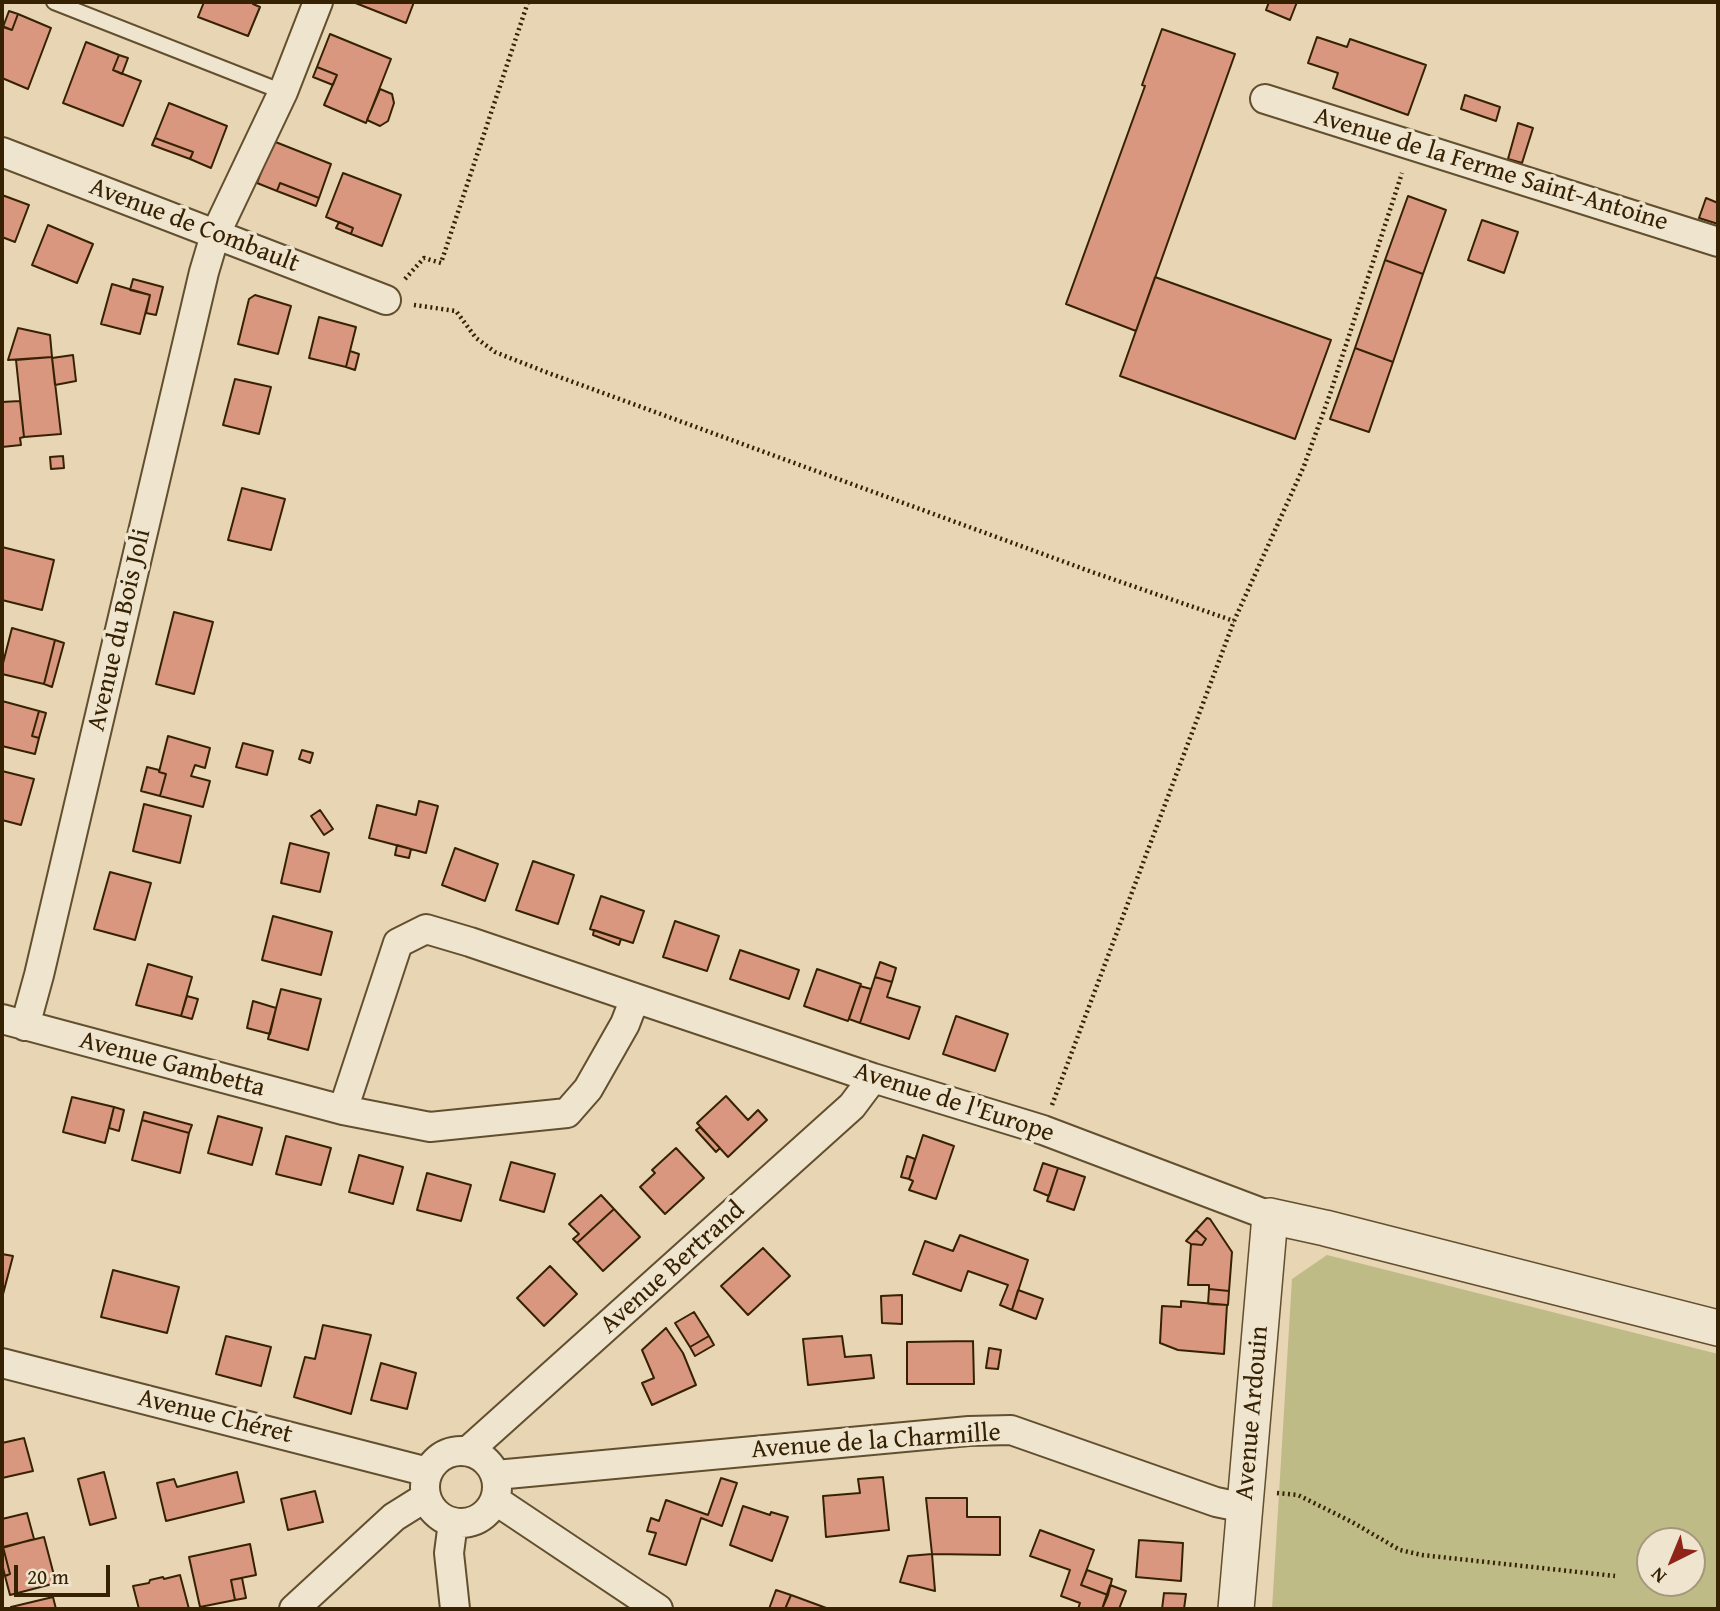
<!DOCTYPE html>
<html>
<head>
<meta charset="utf-8">
<style>
	body { margin:0 }
	#map { position:relative; width:1720px; height:1611px; overflow:hidden; background:#e7d5b4; font-family:"Gentium Book Plus",serif }
	canvas { display:block }
	.frame { position:absolute; inset:0; border:4px solid #362202; pointer-events:none }
	.north { position:absolute; left:1636px; top:1527px; width:70px; height:70px; box-sizing:border-box; background:#efe4ce; border:2px solid #a5967c; border-radius:50%; rotate:223deg; font-size:19px; font-weight:700; line-height:28px; text-align:center; color:#362202 }
	.north::after { content:''; display:block; margin:auto; width:24px; height:32px; background:#8f2418; clip-path:polygon(50% 0,100% 100%,50% 72%,0 100%) }
	.scale { position:absolute; left:14px; top:1565px; width:96px; height:32px; box-sizing:border-box; border:4px solid #362202; border-top:0; padding-left:9px; font-size:21px; line-height:24px; white-space:nowrap; color:#362202; -webkit-text-stroke:5px #efe4ce; paint-order:stroke }
</style>
</head>
<body>
<div id="map">
<canvas width="1720" height="1611"></canvas>
<div class="frame"></div>
<div class="north">N</div>
<div class="scale">20 m</div>
</div>
<script>
const ctx = document.querySelector('canvas').getContext('2d');
ctx.lineJoin = 'round';
function paint(path, color) { ctx.fillStyle = color; ctx.fill(path, 'evenodd'); }
const shape = rows => new Path2D(rows.map(r => 'M' + r).join(''));
function trace(path, color, width, dash) { ctx.strokeStyle = color; ctx.lineWidth = width; ctx.lineCap = dash ? 'butt' : 'round'; ctx.setLineDash(dash || []); ctx.stroke(path); }
function drawText(font, color, halo, rows, align = 'center') {
  ctx.font = font + ' "Gentium Book Plus",serif'; ctx.lineWidth = 7; ctx.setLineDash([]); ctx.textBaseline = 'middle'; ctx.strokeStyle = halo; ctx.fillStyle = color; for (const [text, x, y, turn = 0] of rows) {
    ctx.save(); ctx.translate(x, y); ctx.rotate((+turn || 0) * Math.PI / 180); ctx.textAlign = isNaN(turn) ? turn : align; if (halo) ctx.strokeText(text, 0, 0); ctx.fillText(text, 0, 0); ctx.restore();
  }
}
paint(shape([
	[1327,1255,1718,1354,1718,1609,1272,1609,1292,1279],
	[1650,1541,1692,1541,1692,1583,1650,1583]
]), '#bebb87');
const building = shape([
	[204,2,254,2,253,4,260,7,248,36,198,17,204,2],
	[353,2,414,2,406,23,353,2],
	[1269,2,1297,2,1290,20,1266,10,1269,2],
	[9,11,18,14,12,30,3,27,9,11],
	[18,14,51,28,28,89,2,78,2,26,12,30,18,14],
	[1162,29,1235,54,1136,331,1066,304,1145,86,1142,85,1162,29],
	[330,34,391,59,366,123,324,105,337,75,317,67,330,34],
	[1317,37,1347,47,1350,39,1426,65,1408,115,1333,88,1338,73,1308,63,1317,37],
	[86,42,119,55,113,70,141,81,123,126,63,103,86,42],
	[119,55,128,58,122,74,113,70,119,55],
	[317,67,337,75,333,85,313,77,317,67],
	[380,89,392,94,394,103,388,121,380,126,367,120,380,89],
	[1465,95,1500,107,1496,121,1461,109,1465,95],
	[169,103,227,126,211,168,190,159,193,152,155,138,169,103],
	[1518,123,1533,128,1522,163,1508,159,1518,123],
	[155,138,193,152,190,159,152,145,155,138],
	[273,141,331,164,319,198,280,183,277,191,257,183,273,141],
	[343,173,401,195,382,246,351,234,353,228,326,217,343,173],
	[280,183,319,198,316,206,277,191,280,183],
	[2,195,29,205,15,242,2,237,2,195],
	[1408,196,1446,210,1423,274,1385,260,1408,196],
	[1706,198,1718,203,1718,224,1699,218,1706,198],
	[1482,220,1518,232,1504,273,1468,260,1482,220],
	[339,222,353,228,351,234,336,228,339,222],
	[48,225,93,244,77,283,32,265,48,225],
	[1385,260,1423,274,1393,362,1355,348,1385,260],
	[1155,277,1331,340,1295,439,1120,376,1155,277],
	[133,279,163,287,156,315,146,313,150,295,130,290,133,279],
	[112,284,150,295,140,334,101,324,112,284],
	[255,295,291,306,278,354,238,344,249,299,255,295],
	[319,317,356,327,346,367,309,358,319,317],
	[18,328,50,335,52,357,8,360,18,328],
	[1355,348,1393,362,1369,432,1330,419,1355,348],
	[350,351,359,354,355,370,346,367,350,351],
	[73,355,76,381,55,385,52,358,73,355],
	[52,357,61,434,24,437,16,360,52,357],
	[235,379,271,387,259,434,223,425,235,379],
	[20,401,24,437,20,438,21,445,2,447,2,402,20,401],
	[63,456,64,468,51,469,50,457,63,456],
	[242,488,285,499,271,550,228,540,242,488],
	[2,547,54,560,42,610,2,600,2,547],
	[174,612,213,622,194,694,156,684,174,612],
	[12,628,55,640,44,684,2,674,2,667,12,628],
	[55,640,64,643,52,687,44,684,55,640],
	[2,701,39,711,32,736,39,738,35,754,2,746,2,701],
	[39,711,46,713,39,738,32,736,39,711],
	[168,736,210,748,205,768,195,765,191,776,210,781,203,807,160,796,166,774,159,772,168,736],
	[243,743,273,751,267,775,236,767,243,743],
	[302,750,313,753,310,763,299,759,302,750],
	[147,767,159,770,159,772,166,774,160,796,141,791,147,767],
	[2,771,34,779,21,825,2,820,2,771],
	[419,801,438,806,426,853,369,838,377,805,416,815,419,801],
	[144,804,191,816,180,863,133,851,144,804],
	[320,810,333,829,324,835,311,816,320,810],
	[290,843,329,853,320,892,281,883,290,843],
	[397,845,411,849,409,858,395,855,397,845],
	[455,848,498,864,485,901,442,885,455,848],
	[533,861,574,875,558,924,516,910,533,861],
	[110,872,151,883,135,940,94,929,110,872],
	[601,896,644,911,633,943,590,929,601,896],
	[273,916,332,932,321,975,262,960,273,916],
	[675,921,719,936,707,971,663,957,675,921],
	[594,930,621,939,619,945,593,935,594,930],
	[740,950,799,970,789,999,730,979,740,950],
	[880,962,896,968,892,982,875,977,880,962],
	[148,964,192,977,181,1016,136,1005,148,964],
	[817,969,861,984,848,1021,804,1006,817,969],
	[875,977,892,982,887,997,920,1007,909,1039,860,1023,875,977],
	[860,986,871,989,860,1023,849,1019,860,986],
	[281,989,321,999,308,1050,268,1039,281,989],
	[187,996,198,999,192,1019,181,1016,187,996],
	[253,1001,276,1008,270,1034,247,1028,253,1001],
	[956,1016,1008,1034,995,1071,943,1054,956,1016],
	[726,1096,748,1120,758,1110,767,1120,728,1157,697,1123,726,1096],
	[72,1097,114,1107,105,1143,63,1132,72,1097],
	[114,1107,124,1110,119,1131,109,1128,114,1107],
	[144,1112,192,1125,189,1133,142,1120,144,1112],
	[218,1116,262,1128,252,1165,208,1153,218,1116],
	[142,1120,189,1133,180,1173,132,1160,142,1120],
	[700,1127,720,1148,716,1152,696,1130,700,1127],
	[923,1135,954,1146,936,1199,909,1190,913,1181,909,1179,923,1135],
	[286,1136,331,1148,321,1185,276,1174,286,1136],
	[676,1148,704,1178,665,1214,640,1187,655,1173,652,1170,676,1148],
	[359,1155,403,1167,393,1204,349,1192,359,1155],
	[907,1156,915,1159,909,1179,901,1177,907,1156],
	[511,1162,555,1174,544,1212,500,1200,511,1162],
	[1043,1163,1058,1168,1049,1196,1034,1190,1043,1163],
	[1058,1168,1085,1177,1074,1210,1047,1201,1058,1168],
	[427,1173,471,1185,461,1221,417,1210,427,1173],
	[601,1195,614,1209,577,1243,573,1239,579,1234,569,1224,601,1195],
	[614,1209,640,1237,603,1271,577,1243,614,1209],
	[1207,1218,1210,1219,1232,1252,1229,1291,1209,1289,1209,1285,1188,1285,1191,1244,1202,1245,1206,1239,1196,1230,1207,1218],
	[1196,1230,1206,1239,1202,1245,1191,1244,1186,1241,1196,1230],
	[960,1235,1028,1260,1012,1310,1000,1305,1008,1285,968,1271,961,1291,913,1274,925,1241,953,1251,960,1235],
	[763,1248,790,1276,748,1315,721,1286,763,1248],
	[2,1254,13,1256,2,1298,2,1254],
	[550,1266,577,1294,544,1326,517,1298,550,1266],
	[113,1270,179,1287,167,1333,101,1317,113,1270],
	[1209,1289,1229,1291,1228,1305,1208,1304,1209,1289],
	[1018,1290,1043,1299,1036,1319,1012,1310,1018,1290],
	[902,1295,902,1324,882,1323,881,1296,902,1295],
	[1181,1301,1227,1305,1224,1354,1178,1350,1160,1343,1162,1306,1181,1307,1181,1301],
	[694,1312,709,1336,690,1347,675,1323,694,1312],
	[323,1325,371,1335,351,1414,294,1397,305,1357,315,1359,323,1325],
	[666,1328,683,1353,696,1385,652,1405,642,1383,654,1378,642,1350,666,1328],
	[226,1336,271,1347,261,1386,216,1374,226,1336],
	[709,1336,714,1345,695,1356,690,1347,709,1336],
	[842,1336,845,1357,871,1355,874,1378,808,1385,803,1339,842,1336],
	[973,1341,974,1384,907,1384,907,1342,973,1341],
	[989,1348,1001,1350,998,1369,986,1368,989,1348],
	[381,1363,416,1373,407,1409,371,1400,381,1363],
	[24,1438,33,1471,2,1478,2,1443,24,1438],
	[104,1472,116,1518,90,1525,78,1479,104,1472],
	[237,1472,244,1502,166,1521,157,1483,174,1479,177,1487,237,1472],
	[883,1477,889,1530,826,1537,823,1496,860,1493,858,1479,883,1477],
	[721,1478,737,1483,722,1526,701,1518,686,1565,649,1554,656,1533,647,1531,651,1518,659,1521,666,1500,708,1515,721,1478],
	[315,1491,323,1522,288,1530,281,1499,315,1491],
	[926,1498,967,1498,967,1517,1000,1517,1000,1555,932,1554,926,1498],
	[743,1506,770,1515,771,1512,788,1517,772,1561,730,1545,743,1506],
	[27,1513,34,1539,2,1548,2,1519,27,1513],
	[1040,1530,1094,1550,1081,1585,1108,1595,1102,1609,1078,1609,1080,1603,1061,1596,1070,1570,1030,1556,1040,1530],
	[44,1537,56,1583,10,1595,5,1576,10,1574,3,1547,44,1537],
	[1139,1540,1183,1543,1181,1581,1136,1577,1139,1540],
	[250,1544,256,1575,231,1580,235,1600,200,1607,189,1557,250,1544],
	[3,1547,10,1574,5,1576,2,1564,3,1547],
	[932,1554,935,1591,900,1582,908,1556,932,1554],
	[1087,1570,1112,1579,1108,1595,1081,1585,1087,1570],
	[180,1575,189,1609,139,1609,133,1586,149,1583,150,1580,163,1577,164,1579,180,1575],
	[242,1578,246,1598,235,1600,231,1580,242,1578],
	[1110,1585,1126,1591,1119,1609,1102,1609,1110,1585],
	[776,1590,791,1595,785,1609,769,1609,776,1590],
	[1164,1593,1186,1594,1184,1609,1162,1609,1164,1593],
	[791,1595,829,1609,785,1609,791,1595],
	[53,1597,56,1609,12,1609,11,1607,53,1597]
]);
paint(building, '#d99780');
trace(building, '#362202', 2);
const service = shape([
	[54,2,283,92]
]);
const minor = shape([
	[1265,99,1718,242],
	[2,152,386,300],
	[635,998,873,1078,1043,1130,1270,1216],
	[2,1019,343,1110,430,1127,567,1113,588,1089,625,1024,635,998,470,942,426,929,398,943,343,1110],
	[25,1026,39,975,204,272,215,235,283,92,318,2],
	[2,1363,428,1472],
	'425 1487a36 36 0 1 1 72 0a36 36 0 1 1-72 0Z',
	[468,1451,852,1106,873,1078],
	[496,1475,969,1431,1011,1430,1216,1502,1245,1508],
	[495,1500,658,1609],
	[453,1522,449,1553,455,1609],
	[294,1609,394,1517,426,1497]
]);
const tertiary = shape([
	[1236,1609,1270,1216,1325,1228,1718,1328]
]);
trace(service, '#624f2e', 18);
trace(minor, '#624f2e', 32);
trace(tertiary, '#624f2e', 38);
trace(shape([
	[405,279,424,258,441,263,528,2],
	[414,305,456,311,476,338,495,352,543,371,1092,572,1234,621],
	[1052,1105,1234,621,1304,466,1330,394,1402,173],
	[1277,1493,1298,1495,1352,1522,1400,1550,1422,1555,1615,1576]
]), '#362202', 4.5, [2, 3.5]);
trace(service, '#efe4ce', 14);
trace(minor, '#efe4ce', 28);
trace(tertiary, '#efe4ce', 35);
drawText('26px', '#362202', '#efe4ce', [
	["Avenue de la Ferme Saint-Antoine",1491,170,17],
	["Avenue de Combault",194,226,21],
	["Avenue du Bois Joli",120,630,-77],
	["Avenue Gambetta",172,1065,15],
	["Avenue de l'Europe",954,1103,18],
	["Avenue Bertrand",673,1268,-42],
	["Avenue Ardouin",1253,1413,-85],
	["Avenue Chéret",215,1417,14],
	["Avenue de la Charmille",876,1442,-4]
]);
</script>
</body>
</html>
